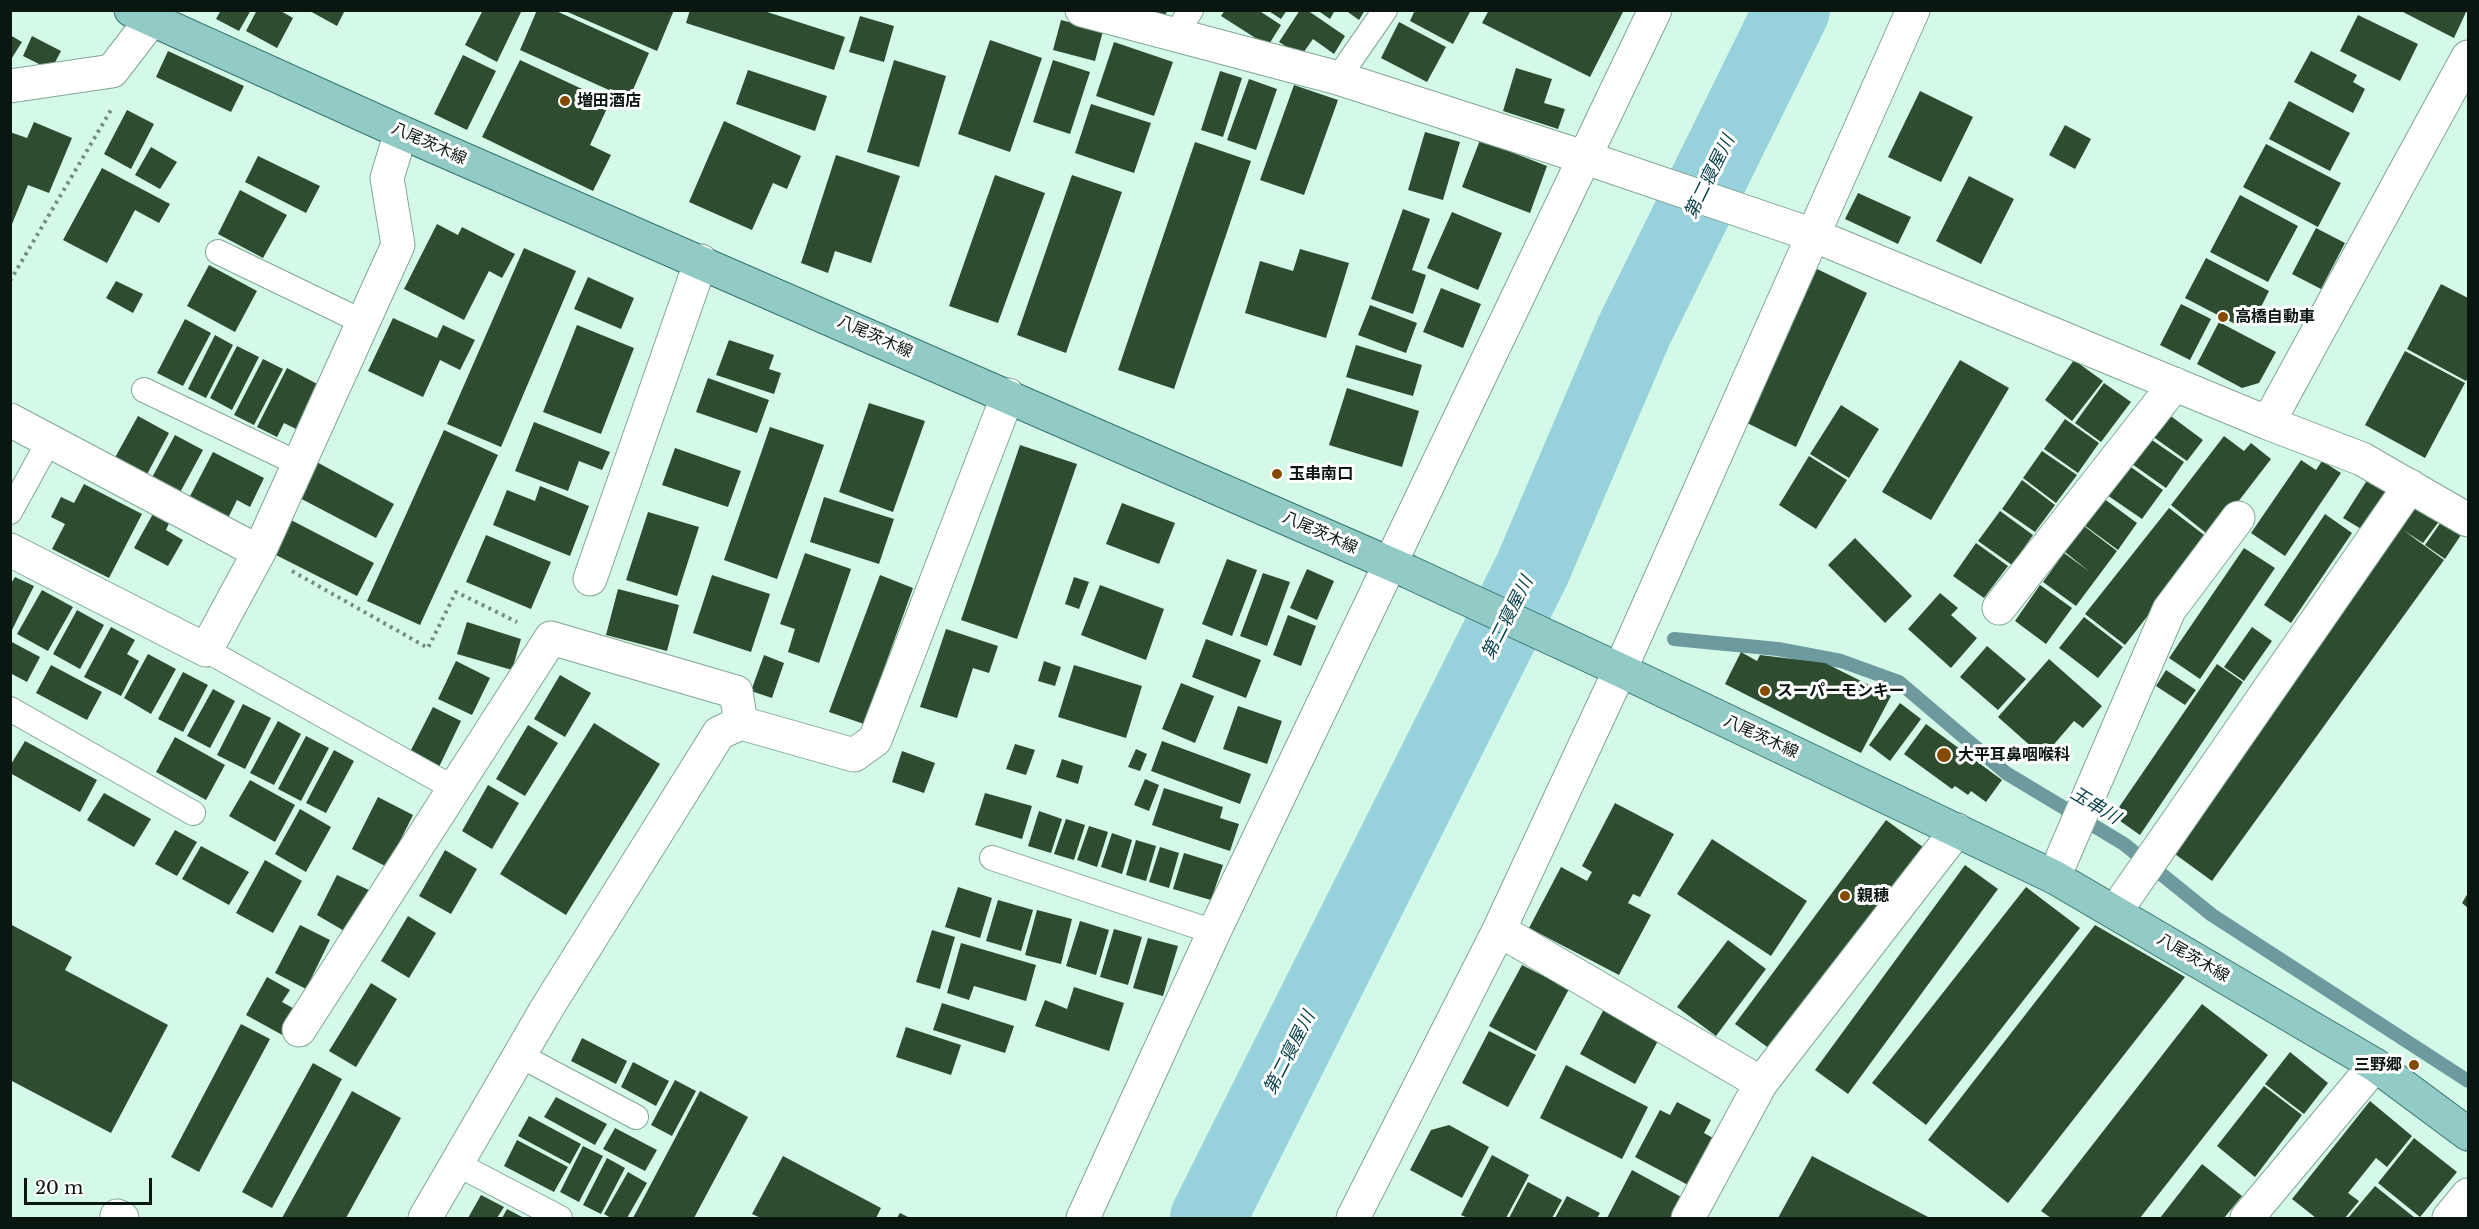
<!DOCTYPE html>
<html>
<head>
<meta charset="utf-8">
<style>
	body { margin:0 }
	#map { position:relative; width:2479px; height:1229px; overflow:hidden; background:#d5f9e8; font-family:"Libre Baskerville",serif }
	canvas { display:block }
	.frame { position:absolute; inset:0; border:12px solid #0a1711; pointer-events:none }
	.scale { position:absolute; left:24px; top:1178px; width:128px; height:27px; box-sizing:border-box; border:3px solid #0a1711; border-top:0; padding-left:8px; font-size:18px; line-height:21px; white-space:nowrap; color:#0a1711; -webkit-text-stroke:4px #fff; paint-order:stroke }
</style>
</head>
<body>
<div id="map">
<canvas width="2479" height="1229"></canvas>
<div class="frame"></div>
<div class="scale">20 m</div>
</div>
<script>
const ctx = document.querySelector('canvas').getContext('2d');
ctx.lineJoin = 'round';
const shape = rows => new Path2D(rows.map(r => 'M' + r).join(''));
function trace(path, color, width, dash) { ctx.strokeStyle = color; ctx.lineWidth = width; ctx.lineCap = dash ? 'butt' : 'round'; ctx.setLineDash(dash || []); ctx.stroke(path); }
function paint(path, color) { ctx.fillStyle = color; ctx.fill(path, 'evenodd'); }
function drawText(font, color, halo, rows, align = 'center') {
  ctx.font = font + ' "Libre Baskerville","Noto Sans JP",serif'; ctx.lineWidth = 6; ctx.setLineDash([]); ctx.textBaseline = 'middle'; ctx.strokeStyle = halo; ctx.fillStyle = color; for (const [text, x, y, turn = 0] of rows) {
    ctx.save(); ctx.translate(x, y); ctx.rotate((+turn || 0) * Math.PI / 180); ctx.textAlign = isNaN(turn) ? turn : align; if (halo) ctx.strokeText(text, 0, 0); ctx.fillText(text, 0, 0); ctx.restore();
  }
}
trace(shape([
	[1674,639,1778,649,1841,661,1899,682,2006,773,2124,844,2212,915,2468,1081]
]), '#6d9a9f', 14);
trace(shape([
	[1208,1218,1532,570,1634,331,1792,10]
]), '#97d2dc', 76);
paint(shape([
	[221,10,251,10,239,31,216,19],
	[257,10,279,10,293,18,277,48,246,31],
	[308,10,345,10,337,26],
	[483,10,522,10,497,62,465,45],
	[537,10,554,10,649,53,629,99,520,50],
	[563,10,674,10,657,51],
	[690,10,761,10,845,37,834,70,686,23],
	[1146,10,1168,10,1162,20],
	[1225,10,1258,10,1281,25,1268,46,1221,16],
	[1267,10,1287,10,1281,19],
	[1300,10,1307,10,1345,36,1334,54,1313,39,1301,56,1279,42],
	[1317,10,1335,10,1330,19],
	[1345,10,1365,10,1359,20],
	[1415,10,1471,10,1453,44,1410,21],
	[1489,10,1624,10,1590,77,1482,23],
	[2399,10,2467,10,2454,38],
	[2358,15,2418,44,2400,81,2340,51],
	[860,16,894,26,884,62,849,52],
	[1061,20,1103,31,1095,61,1053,50],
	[1399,22,1446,47,1427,82,1381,58],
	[10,35,22,42,10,61],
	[32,36,61,51,51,70,23,56],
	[990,40,1042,58,1010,152,958,134],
	[1114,42,1173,62,1154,116,1096,96],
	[168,51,244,86,231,112,156,77],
	[2311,51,2357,75,2353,82,2365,89,2353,113,2294,82],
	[463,55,496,71,467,130,434,114],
	[520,60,610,102,590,145,611,155,593,191,482,137],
	[894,60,946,76,919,167,867,152],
	[1053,60,1090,72,1070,134,1033,122],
	[1516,68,1552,79,1544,103,1565,109,1558,129,1503,111],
	[748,70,827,96,815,131,736,104],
	[1220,71,1242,78,1223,137,1201,130],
	[1249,79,1277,89,1256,150,1227,140],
	[1294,85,1338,100,1304,195,1260,180],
	[1920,91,1973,117,1941,182,1888,157],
	[2289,101,2350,133,2330,171,2269,139],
	[1091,104,1151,123,1134,173,1075,153],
	[127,110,154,124,131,169,104,154],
	[724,121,801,156,787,189,773,183,752,230,689,202],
	[34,122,72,138,49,193,28,185,10,229,10,132,27,138],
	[2065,125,2091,139,2075,169,2049,155],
	[1425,132,1460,142,1443,200,1408,190],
	[1480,140,1547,166,1530,213,1462,187],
	[1195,142,1251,161,1174,389,1118,370],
	[2266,144,2341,183,2318,227,2243,187],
	[151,147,177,162,160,189,135,175],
	[836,155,900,176,871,263,835,251,828,273,801,263],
	[258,156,320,186,306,213,245,182],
	[102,168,170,204,159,223,135,210,107,263,63,240],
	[995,175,1045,193,998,323,949,306],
	[1072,175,1122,192,1066,353,1017,335],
	[1969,176,2014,199,1981,264,1936,241],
	[240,190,287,215,263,258,218,234],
	[1858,193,1911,217,1898,244,1845,219],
	[2240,195,2298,226,2268,282,2210,252],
	[1403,209,1430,219,1412,270,1426,275,1413,314,1371,299],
	[1452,212,1502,233,1478,290,1427,268],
	[437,224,458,235,462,227,515,254,502,278,489,271,464,320,404,289],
	[2316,228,2345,243,2321,289,2292,274],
	[524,248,576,271,501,447,447,424],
	[1300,249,1349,263,1326,338,1245,313,1260,261,1293,271],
	[2206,258,2269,291,2258,313,2246,306,2237,325,2185,298],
	[209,265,257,291,235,332,187,306],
	[1817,269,1867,293,1796,447,1745,422],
	[588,277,634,298,621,329,574,309],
	[116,281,143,294,133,313,106,298],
	[2441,284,2468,298,2468,377,2466,381,2407,349],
	[1441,288,1481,304,1463,348,1423,332],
	[2181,304,2211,319,2190,360,2160,345],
	[1370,305,1417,323,1406,353,1358,335],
	[393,318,437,338,443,325,475,340,460,370,440,360,423,397,368,371],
	[185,319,211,333,183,386,157,373],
	[2219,322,2276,352,2259,383,2242,388,2197,364],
	[577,325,634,348,601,434,543,412],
	[215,335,233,345,206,398,188,389],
	[729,340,774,355,769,369,781,373,774,394,716,375],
	[1356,345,1422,365,1413,396,1346,377],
	[237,346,259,357,232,410,210,398],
	[2405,351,2465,383,2425,458,2365,425],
	[263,359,283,369,254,425,234,415],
	[1960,360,2009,388,1931,520,1882,492],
	[2074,360,2103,381,2072,421,2045,400],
	[287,368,321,386,298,430,284,423,277,437,257,427],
	[708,378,769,400,757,433,696,412],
	[2104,383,2131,402,2101,442,2075,423],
	[1347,388,1419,411,1402,467,1329,445],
	[869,403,925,421,893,512,839,492],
	[1841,405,1879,429,1849,478,1810,454],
	[2168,414,2203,440,2187,461,2152,436],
	[138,416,169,433,144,480,112,463],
	[2065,419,2099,443,2078,473,2044,449],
	[534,422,610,452,602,470,579,461,568,491,515,471],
	[770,427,824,445,777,579,724,560],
	[444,430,498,455,420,625,367,601],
	[175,435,203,450,177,498,149,483],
	[2224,436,2244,451,2251,443,2271,459,2211,537,2171,505],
	[2149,438,2184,462,2166,488,2132,464],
	[1020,445,1077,464,1017,639,961,620],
	[675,448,741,471,728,507,662,485],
	[2042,451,2077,475,2056,503,2023,478],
	[213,452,264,478,250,507,237,500,227,520,188,500],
	[1809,456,1847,480,1816,529,1779,505],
	[313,460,394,504,376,538,294,495],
	[2301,460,2316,470,2322,461,2341,473,2285,556,2251,533],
	[2128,465,2163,490,2142,519,2107,495],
	[2371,474,2390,486,2363,530,2343,518],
	[2022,480,2055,505,2035,532,2002,509],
	[84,484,142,514,109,578,52,549,65,524,51,517,61,497,74,503],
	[540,486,589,506,570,556,493,525,507,490,535,501],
	[824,497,894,519,879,564,810,542],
	[2103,498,2137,523,2118,550,2084,525],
	[1122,503,1175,523,1159,564,1106,544],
	[2418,504,2440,520,2423,543,2403,530,2444,560,2212,881,2168,849],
	[2169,508,2208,538,2125,645,2085,614],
	[2000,511,2033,535,2012,565,1978,541],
	[154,512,170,521,166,530,183,540,168,566,134,548],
	[648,512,699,527,677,596,626,580],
	[2325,514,2352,533,2291,623,2264,605],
	[289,519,374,563,357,596,272,553],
	[2441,522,2461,535,2445,559,2425,545],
	[2084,526,2117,551,2076,606,2043,582,2064,553,2090,572,2065,552],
	[486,535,551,562,531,609,466,582],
	[1855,538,1912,596,1885,623,1828,565],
	[1976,543,2008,566,1984,598,1953,576],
	[2244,548,2275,568,2200,679,2169,658],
	[805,553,851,569,819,663,788,652,795,629,780,624],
	[1227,559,1257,570,1232,636,1202,624],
	[1307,569,1334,581,1317,620,1290,608],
	[1263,573,1290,582,1267,646,1240,636],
	[712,575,770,594,751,652,693,633],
	[880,575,913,588,864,724,829,712],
	[15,577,34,586,10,634,10,585],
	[1074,577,1089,582,1079,609,1065,604],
	[1100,585,1164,609,1146,660,1081,635],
	[2040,585,2072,608,2046,644,2015,621],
	[618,589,679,605,667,651,606,635],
	[42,590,73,607,48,651,17,634],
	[1940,593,1958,608,1951,615,1977,638,1951,668,1908,629],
	[77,610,104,625,80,669,53,654],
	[1288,615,1316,626,1301,666,1273,655],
	[2084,617,2123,647,2098,678,2059,648],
	[467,622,521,639,512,670,457,654],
	[111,627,135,640,127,654,139,661,121,696,84,677],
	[2252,627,2272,641,2244,681,2224,667],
	[946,629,998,646,989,673,973,668,957,718,920,707],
	[1206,639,1261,660,1246,698,1192,677],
	[10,641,40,657,27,682,10,673],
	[1987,646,2026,679,1998,710,1960,677],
	[1741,652,1757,661,1760,655,1825,663,1891,696,1861,753,1725,684],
	[148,654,176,669,151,714,124,698],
	[764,655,784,663,772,698,751,691],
	[2049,659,2102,706,2083,728,2074,721,2043,757,1998,717],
	[456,661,490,678,472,715,438,699],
	[1044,661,1061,667,1055,686,1038,681],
	[2217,664,2243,682,2140,835,2113,816],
	[51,665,102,692,87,720,36,693],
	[1074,665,1142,686,1126,738,1058,717],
	[2166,670,2196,690,2185,705,2156,686],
	[183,672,208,685,183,732,158,719],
	[560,675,591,693,565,737,534,719],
	[1181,683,1214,696,1195,743,1162,729],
	[213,689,235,701,210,748,187,736],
	[1900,703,1921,719,1890,761,1869,745],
	[243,704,271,718,245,769,217,755],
	[1238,706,1282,721,1267,764,1223,749],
	[433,707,461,721,439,767,410,752],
	[278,721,301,734,274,785,250,773],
	[594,723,660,764,566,915,500,874],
	[1926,724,2002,780,1986,802,1971,791,1968,795,1955,786,1952,789,1904,754],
	[528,725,558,743,525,796,496,779],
	[306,736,329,748,301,801,278,789],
	[175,737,225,765,206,800,156,772],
	[25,741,97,780,80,812,10,773,10,766],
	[1162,741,1251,774,1240,804,1151,771],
	[1015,744,1035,750,1026,775,1006,769],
	[1136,749,1147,754,1140,771,1128,767],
	[334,750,354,761,326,813,306,803],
	[902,751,935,763,924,793,892,782],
	[1062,759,1083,766,1078,784,1056,777],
	[1145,779,1159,785,1149,811,1134,805],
	[250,780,295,805,275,842,229,816],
	[488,785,519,803,492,849,462,831],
	[1164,788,1223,807,1220,818,1239,824,1230,851,1152,825],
	[104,793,151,819,134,847,87,820],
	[985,793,1032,806,1022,839,975,825],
	[378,797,413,815,387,867,352,849],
	[1615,803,1674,834,1640,897,1633,894,1628,903,1651,915,1619,975,1529,928,1561,867,1587,881,1592,872,1582,866],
	[300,809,331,827,306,872,275,854],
	[1039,811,1062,819,1051,853,1028,846],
	[1066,819,1085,825,1074,860,1054,854],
	[1886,820,1923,847,1773,1051,1735,1024],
	[1089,826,1108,832,1097,867,1077,860],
	[175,830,197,842,177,876,155,864],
	[1112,833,1132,840,1122,874,1101,867],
	[1712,839,1807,901,1771,956,1677,894],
	[1136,840,1156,846,1146,881,1126,875],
	[201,846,249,872,229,905,182,879],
	[1160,847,1179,853,1169,888,1149,882],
	[445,850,477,869,451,914,419,896],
	[1184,853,1223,865,1211,900,1173,889],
	[265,860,302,881,273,933,236,913],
	[1965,865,1998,889,1848,1094,1815,1070],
	[337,875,371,891,346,932,317,915],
	[958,887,992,898,980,938,945,927],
	[2026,887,2080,928,1926,1125,1872,1083],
	[2468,893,2468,908,2462,903],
	[998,900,1033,910,1021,951,986,941],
	[1037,910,1072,919,1061,964,1025,955],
	[408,916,436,933,409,978,381,961],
	[1080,921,1109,930,1096,975,1066,966],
	[10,924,72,957,65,970,168,1025,111,1133,10,1080],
	[300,925,330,940,306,989,275,973],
	[2095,925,2185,977,2008,1203,1928,1140],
	[1114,929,1142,937,1128,985,1100,977],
	[932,930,955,937,940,989,916,982],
	[1148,938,1178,946,1163,996,1133,988],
	[1728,940,1766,969,1716,1036,1677,1007],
	[961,943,1036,965,1026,1001,974,986,969,1000,947,993],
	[1522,965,1569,989,1536,1051,1489,1026],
	[267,977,290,990,282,1002,300,1012,286,1037,246,1015],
	[371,983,397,999,356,1067,329,1051],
	[1074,987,1124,1003,1109,1051,1035,1026,1045,1000,1067,1009],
	[942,1003,1014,1026,1005,1053,933,1030],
	[2202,1004,2268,1055,2140,1218,2051,1218,2041,1211],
	[1604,1009,1659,1039,1635,1084,1580,1054],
	[241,1024,270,1039,199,1172,171,1157],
	[906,1027,961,1045,951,1075,896,1057],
	[1489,1031,1536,1055,1508,1107,1462,1083],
	[582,1038,627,1061,616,1084,571,1061],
	[2290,1052,2328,1083,2304,1114,2265,1084],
	[633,1062,669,1081,656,1106,621,1087],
	[313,1063,342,1079,272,1208,242,1192],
	[1566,1065,1648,1107,1622,1159,1540,1118],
	[675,1080,696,1091,672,1136,651,1125],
	[2264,1086,2302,1115,2255,1177,2217,1146],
	[352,1091,401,1118,346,1218,282,1218],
	[700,1091,748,1117,694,1218,633,1218],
	[556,1097,607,1124,595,1145,544,1117],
	[2370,1101,2412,1136,2387,1167,2376,1158,2348,1193,2359,1201,2345,1218,2316,1218,2292,1199],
	[1677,1102,1711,1120,1704,1133,1715,1139,1690,1186,1635,1157,1660,1110,1670,1115],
	[529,1116,581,1144,570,1164,518,1136],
	[1449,1125,1489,1147,1462,1198,1410,1170,1431,1130],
	[615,1128,657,1150,645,1171,603,1149],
	[2414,1138,2457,1172,2420,1217,2378,1183],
	[517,1140,568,1167,554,1192,504,1166],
	[583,1146,603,1156,579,1202,560,1192],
	[1492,1155,1529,1175,1506,1218,1468,1218,1461,1215],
	[783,1156,881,1208,876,1218,761,1218,752,1214],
	[1812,1156,1930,1218,1778,1218],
	[607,1158,625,1168,601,1214,583,1205],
	[2202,1164,2242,1196,2224,1218,2160,1218],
	[1632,1170,1685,1199,1675,1218,1607,1218],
	[628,1172,647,1183,627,1218,611,1218,604,1214],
	[1528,1182,1562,1200,1552,1218,1509,1218],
	[2375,1186,2415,1218,2348,1218],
	[481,1195,504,1207,497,1218,468,1218],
	[1567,1196,1600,1213,1597,1218,1555,1218],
	[507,1209,524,1218,502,1218],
	[900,1213,910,1218,897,1218]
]), '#2e4d30');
const lane = shape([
	[1175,35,1191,10],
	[1338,78,1385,10],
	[218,252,363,322],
	[144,390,299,464],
	[10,512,49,441],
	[206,650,455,789],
	[10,709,193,813],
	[992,858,1214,932],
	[519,1055,636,1117],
	[457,1164,560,1218]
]);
const street = shape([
	[1082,10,1338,78,1586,158,1813,235,2268,423,2362,459,2468,520],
	[10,86,112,71,152,19],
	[10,420,259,552],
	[2268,423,2468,57],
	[10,550,206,650,259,552,398,245,387,178,401,132],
	[590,579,701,261],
	[1999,608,2175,384],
	[2054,877,2169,610,2238,518],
	[2115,912,2410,486],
	[1499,930,1761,1083,1688,1218],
	[299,1030,551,638,736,692,741,723],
	[1761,1083,1957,830],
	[117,1216,122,1218],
	[425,1218,547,1008,719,733,741,723,854,755,875,740,1008,395],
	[1083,1218,1214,932,1655,10],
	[1353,1218,1499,930,1620,670,1913,10],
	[2247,1218,2375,1065],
	[2449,1218,2468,1195]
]);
const primary = shape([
	[131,10,401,132,1409,572,1620,670,2054,877,2375,1065,2468,1134]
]);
trace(lane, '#83a596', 26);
trace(street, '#83a596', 35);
trace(primary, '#33746d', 35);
trace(shape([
	[10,281,111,110],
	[292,571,428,648,456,592,517,622]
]), '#748d82', 4, [3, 4.5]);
trace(lane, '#fff', 24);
trace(street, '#fff', 33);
trace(primary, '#92cac5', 33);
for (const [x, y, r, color] of [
	[565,101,6,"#844a00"],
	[2223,317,6,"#844a00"],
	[1277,474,6,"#844a00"],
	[1765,691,6,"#844a00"],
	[1944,755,8,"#844a00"],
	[1845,896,6,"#844a00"],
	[2414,1065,6,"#844a00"]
]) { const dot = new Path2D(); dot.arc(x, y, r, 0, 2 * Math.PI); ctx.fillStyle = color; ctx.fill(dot); trace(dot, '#fff', 2); }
drawText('bold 16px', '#0a1711', '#fff', [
	["増田酒店",577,101],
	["高橋自動車",2235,317],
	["玉串南口",1289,474],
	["スーパーモンキー",1777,691],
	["大平耳鼻咽喉科",1958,755],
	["親穂",1857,896],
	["三野郷",2402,1065,"right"]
], 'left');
drawText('16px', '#0a1711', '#fff', [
	["八尾茨木線",429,144,24],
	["八尾茨木線",875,337,24],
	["八尾茨木線",1320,533,24],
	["八尾茨木線",1761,737,25],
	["八尾茨木線",2193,958,30]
]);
drawText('italic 18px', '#063f46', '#fff', [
	["第二寝屋川",1710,177,-64],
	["第二寝屋川",1508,618,-63],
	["玉串川",2095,806,31],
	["第二寝屋川",1290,1053,-63]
]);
</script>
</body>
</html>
